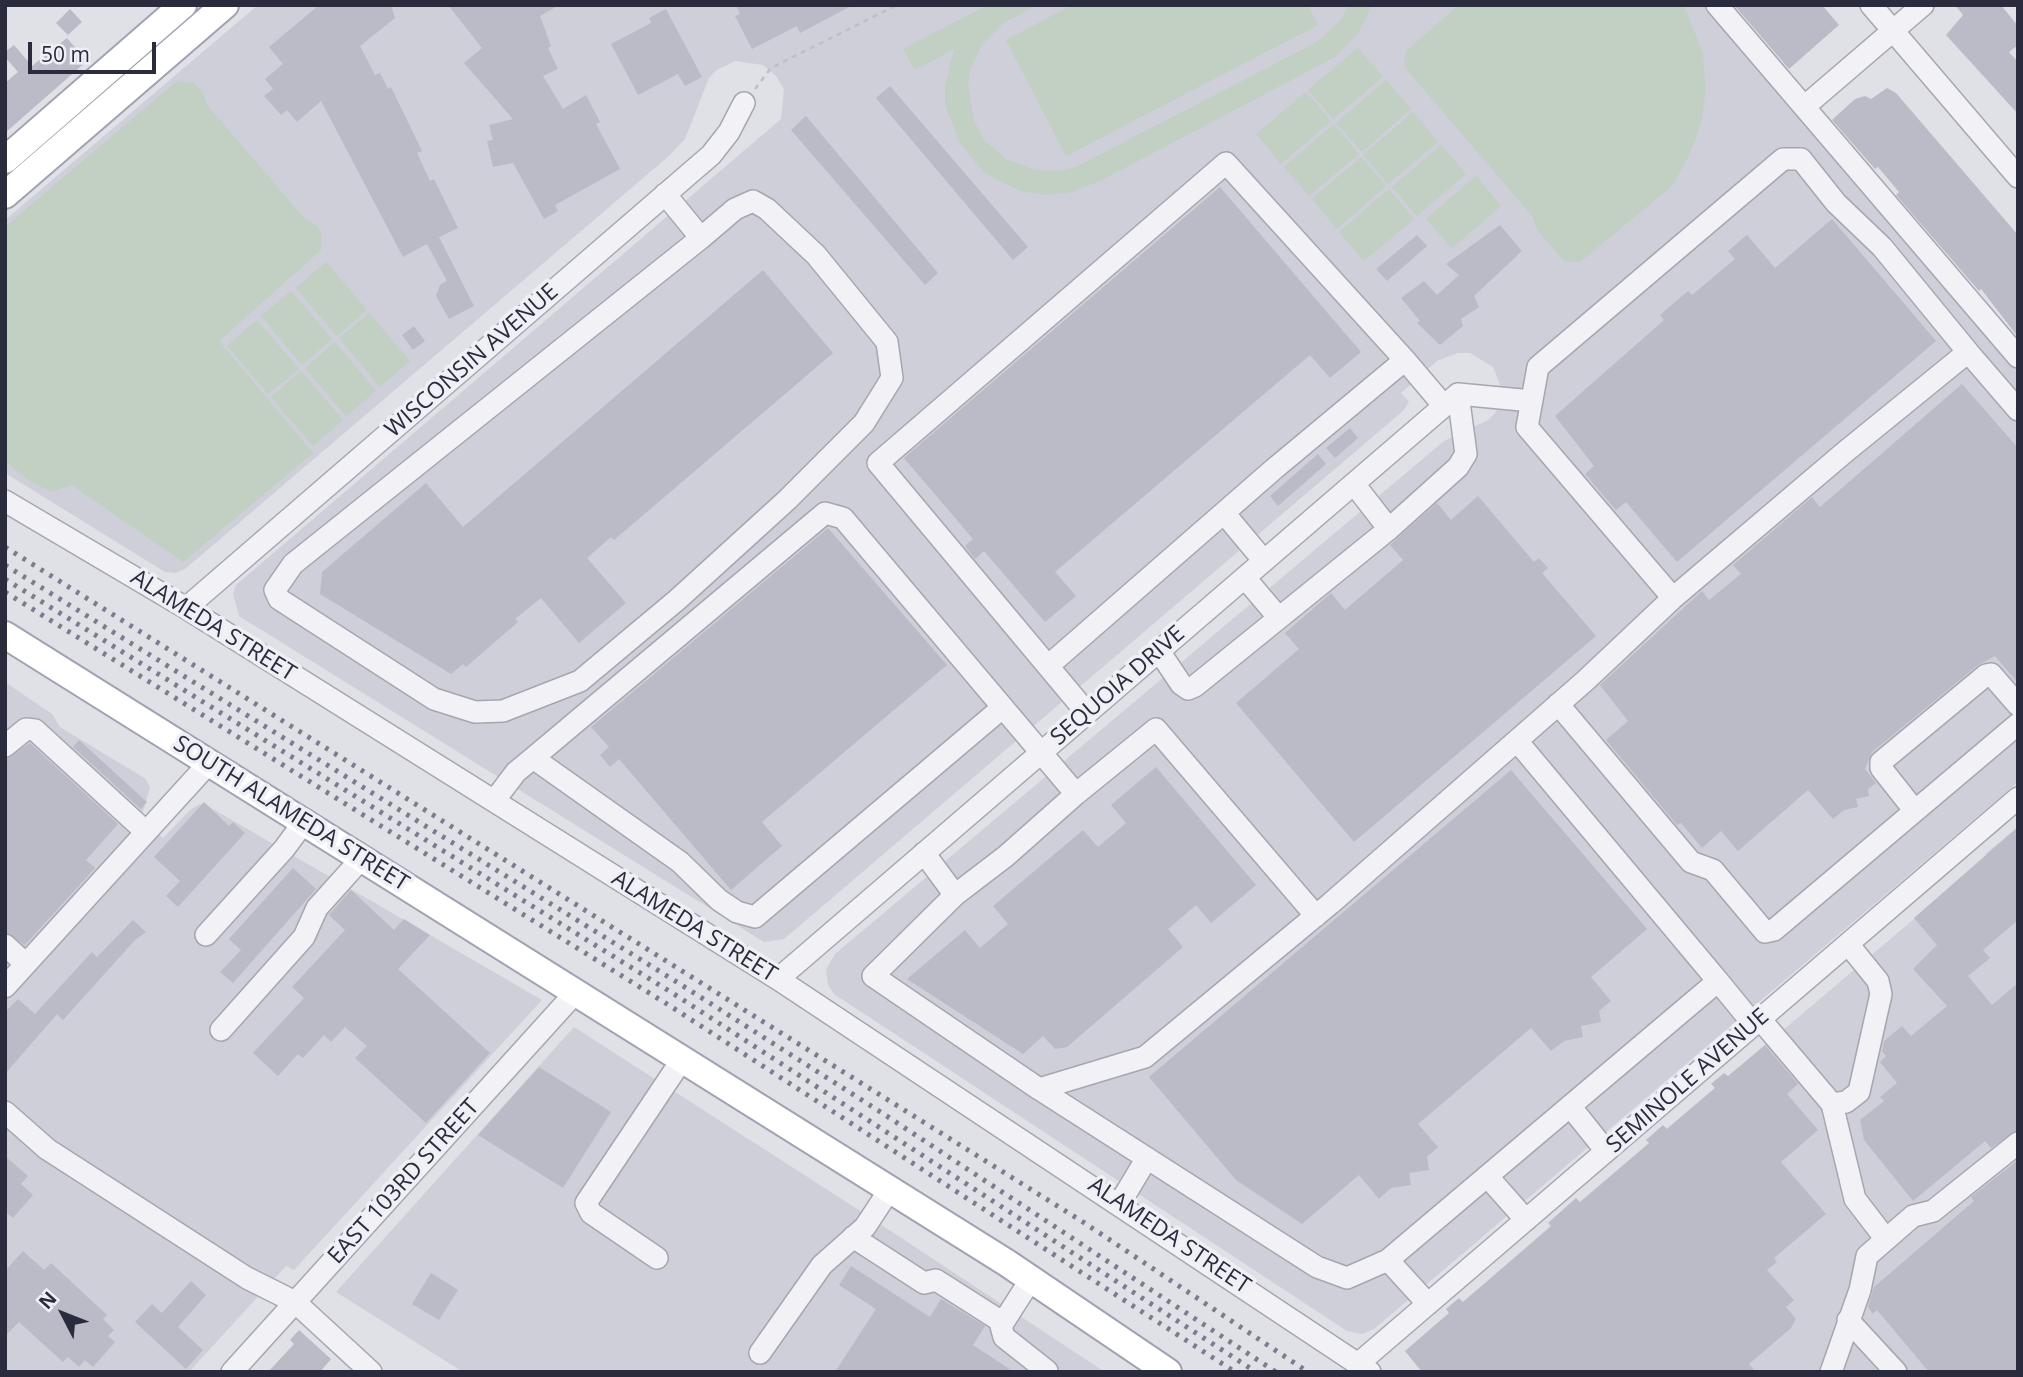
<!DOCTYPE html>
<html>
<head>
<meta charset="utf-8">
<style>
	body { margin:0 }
	#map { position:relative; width:2023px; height:1377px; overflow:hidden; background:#e0e0e7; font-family:"Open Sans",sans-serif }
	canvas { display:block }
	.frame { position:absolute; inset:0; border:7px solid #2a2b3d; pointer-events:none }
	.north { position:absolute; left:28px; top:1279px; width:70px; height:70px; -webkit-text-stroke:5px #eff0f5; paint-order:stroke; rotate:312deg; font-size:19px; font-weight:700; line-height:28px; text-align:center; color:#2a2b3d }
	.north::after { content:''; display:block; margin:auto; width:24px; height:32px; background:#2a2b3d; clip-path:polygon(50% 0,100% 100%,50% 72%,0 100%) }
	.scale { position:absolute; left:28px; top:42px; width:128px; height:32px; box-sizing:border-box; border:4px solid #2a2b3d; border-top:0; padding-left:9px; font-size:21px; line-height:24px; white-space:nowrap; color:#2a2b3d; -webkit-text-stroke:5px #eff0f5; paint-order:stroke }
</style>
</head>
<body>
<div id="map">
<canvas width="2023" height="1377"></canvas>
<div class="frame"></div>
<div class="north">N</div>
<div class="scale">50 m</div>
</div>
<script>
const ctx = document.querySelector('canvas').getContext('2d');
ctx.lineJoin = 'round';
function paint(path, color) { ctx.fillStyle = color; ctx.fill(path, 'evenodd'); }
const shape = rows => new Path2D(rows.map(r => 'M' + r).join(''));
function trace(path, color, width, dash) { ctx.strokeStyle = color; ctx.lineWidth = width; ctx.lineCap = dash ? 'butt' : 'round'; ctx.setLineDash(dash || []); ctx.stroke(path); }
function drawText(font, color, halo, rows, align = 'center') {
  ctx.font = font + ' "Open Sans",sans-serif'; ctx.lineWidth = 7; ctx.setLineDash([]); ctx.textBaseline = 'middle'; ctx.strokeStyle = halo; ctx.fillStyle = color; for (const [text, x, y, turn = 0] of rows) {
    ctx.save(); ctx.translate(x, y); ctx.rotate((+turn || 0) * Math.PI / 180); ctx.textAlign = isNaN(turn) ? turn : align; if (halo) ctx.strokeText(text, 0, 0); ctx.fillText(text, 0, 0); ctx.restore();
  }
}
paint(shape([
	[258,5,1704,5,2018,370,2018,782,1374,1329,1362,1334,1347,1331,834,994,828,985,826,970,835,954,1444,441,1488,420,1496,412,1503,392,1493,367,1470,353,1458,353,1437,361,1401,393,1409,402,1403,411,784,939,764,942,239,616,233,594,236,585,781,119,784,89,776,76,763,65,735,61,717,70,709,78,685,139,669,156,185,569,175,573,165,572,5,473,5,220],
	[5,682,52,714,60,727,146,779,150,788,141,818,163,838,190,810,200,804,206,805,542,1000,294,1270,286,1266,189,1372,5,1372],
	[2018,827,2018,1372,1422,1372,1405,1351,1987,857,1985,854],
	[574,1027,848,1203,1105,1372,463,1372,336,1292]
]), '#cecfd9');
paint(shape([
	[988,5,1037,5,1005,22,981,46,971,68,968,86,974,121,984,140,1006,159,1035,170,1058,171,1076,167,1317,42,1340,21,1349,5,1372,5,1358,34,1335,57,1100,181,1068,193,1043,195,1021,191,997,180,983,171,960,143,945,105,945,87,954,49,915,70,903,49],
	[1072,5,1308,5,1318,25,1066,156,1006,40],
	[1459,5,1684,5,1703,54,1706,90,1701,123,1689,156,1672,186,1580,262,1565,262,1537,230,1532,216,1404,66,1406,51],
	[1358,48,1383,77,1333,119,1308,90],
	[1386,80,1411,109,1362,152,1336,123],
	[177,81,194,83,202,91,207,105,305,219,315,224,322,233,321,250,219,341,313,453,183,562,72,485,51,492,30,481,5,461,5,227],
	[1306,92,1331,121,1281,164,1256,134],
	[1413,112,1438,142,1388,184,1363,155],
	[1334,124,1359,154,1309,196,1284,167],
	[1441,145,1466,174,1417,216,1392,187],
	[1361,157,1386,186,1337,229,1312,199],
	[1476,176,1501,206,1452,248,1426,219],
	[1389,189,1414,219,1364,261,1339,232],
	[326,262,367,310,337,336,296,288],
	[291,291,332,339,302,365,261,316],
	[369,313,410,361,380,387,339,338],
	[257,320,299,369,268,394,227,346],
	[335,342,376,391,346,416,305,368],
	[301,371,343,420,313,446,271,397]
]), '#c1d0c2');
paint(shape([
	[319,5,391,5,395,18,360,46,375,75,380,73,388,89,391,87,422,151,417,153,430,181,434,179,458,228,439,237,474,306,449,319,436,296,440,285,447,281,427,244,403,257,321,101,297,122,287,110,281,115,264,96,273,89,265,79,283,64,269,47],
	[448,5,559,5,540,16,551,46,548,48,558,69,543,76,563,109,586,95,600,122,596,124,620,169,555,205,558,211,544,219,513,163,493,167,487,141,493,140,489,125,513,119,464,63,482,48],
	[736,5,853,5,800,33,797,26,752,49,735,16,740,14],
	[1734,5,1822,5,1839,25,1789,69],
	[1955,5,2001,5,2018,26,2018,45,2009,52,2018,62,2018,114,1946,35,1963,15],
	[70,9,82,22,68,35,56,23],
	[666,9,702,77,685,86,678,74,638,95,611,44,651,23,649,18],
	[67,38,87,61,5,133,5,83,18,72,5,57,5,52,14,45,32,66],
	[890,86,1028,247,1013,260,876,98],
	[1887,88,1896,93,2018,235,2018,337,1981,289,1979,291,1896,195,1899,192,1878,167,1875,169,1832,120,1855,99,1865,96,1871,99],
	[806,116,938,273,925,285,791,130],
	[1220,187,1361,352,1330,378,1310,355,1055,572,1076,596,1045,622,984,551,975,559,965,546,973,539,904,458],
	[1832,219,1936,341,1677,562,1626,502,1616,510,1585,474,1594,466,1555,416,1664,320,1660,315,1688,291,1692,295,1735,259,1728,251,1747,235,1775,268],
	[1500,225,1522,251,1474,296,1479,307,1461,319,1463,326,1440,345,1417,323,1420,321,1401,298,1424,281,1437,295,1459,275,1446,264],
	[1417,235,1427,246,1387,281,1376,269],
	[763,270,833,353,614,540,611,537,587,558,626,603,579,643,541,598,515,619,518,622,466,667,463,664,451,674,320,594,322,572,426,483,463,527],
	[414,326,425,341,413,350,402,335],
	[1962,384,2018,448,2018,683,1995,656,1978,665,1872,752,1865,769,1876,783,1868,789,1869,796,1856,799,1858,807,1844,810,1833,819,1808,790,1738,851,1721,831,1702,848,1681,823,1677,825,1606,740,1628,721,1600,685,1702,591,1709,600,1741,574,1733,565,1812,497,1820,507],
	[1350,428,1358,438,1335,458,1326,448],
	[1318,454,1326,464,1278,506,1270,496],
	[1478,496,1534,562,1539,558,1548,568,1542,573,1596,636,1354,842,1236,703,1299,649,1285,633,1331,593,1345,610,1403,560,1390,545,1437,503,1451,520],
	[828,528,947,665,762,822,782,846,731,890,619,759,610,767,600,755,609,747,591,727],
	[79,740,147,802,141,809,73,747],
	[30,743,118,824,86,860,95,868,25,945,5,932,5,759],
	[1156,767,1256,885,1211,923,1196,905,1168,929,1183,947,1067,1047,1055,1049,1043,1036,1023,1054,907,979,965,930,980,948,1008,924,993,906,1083,830,1098,847,1126,823,1111,805],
	[1511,770,1647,929,1591,977,1611,1001,1599,1011,1601,1022,1581,1026,1583,1037,1564,1041,1551,1051,1531,1028,1418,1124,1438,1147,1427,1157,1429,1170,1409,1173,1411,1185,1391,1188,1379,1199,1359,1175,1302,1224,1236,1180,1149,1077],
	[204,802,229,826,233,822,245,833,178,907,166,896,180,881,154,857],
	[2018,827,2018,920,1983,950,1990,958,1968,976,1992,1005,2018,983,2018,1130,1991,1148,1985,1141,1913,1201,1864,1140,1860,1120,1884,1101,1880,1097,1897,1083,1880,1062,1886,1056,1882,1051,1884,1041,1902,1026,1911,1036,1947,1006,1913,969,1937,945,1914,918],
	[293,868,316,889,233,983,220,972,241,950,229,939],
	[351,890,394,930,404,919,430,935,398,969,490,1053,426,1123,355,1058,367,1046,345,1027,331,1042,324,1035,303,1058,298,1054,278,1076,253,1053,304,998,292,987,345,930,329,915],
	[133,920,146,932,135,940,63,1020,57,1014,5,1074,5,1012,18,999,35,1014,92,952,97,957],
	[1765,1045,1798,1084,1787,1094,1818,1130,1781,1162,1826,1214,1774,1258,1777,1262,1767,1270,1794,1300,1786,1307,1796,1319,1791,1328,1749,1364,1756,1372,1422,1372,1405,1351,1449,1313,1446,1309,1459,1298,1463,1302,1551,1226,1548,1223,1576,1198,1580,1202,1649,1143,1646,1140,1663,1125,1667,1129,1715,1088,1711,1084,1724,1073,1728,1076],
	[539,1067,611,1112,563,1188,478,1135],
	[5,1156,28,1176,21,1184,33,1195,13,1218,5,1211],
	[2018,1160,2018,1372,1929,1372,1877,1310,1873,1314,1868,1307,1874,1287,1974,1201,1971,1197],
	[23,1251,44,1270,51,1263,107,1315,103,1319,114,1330,108,1336,115,1342,93,1367,85,1360,79,1367,68,1357,63,1362,19,1322,5,1336,5,1271],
	[851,1266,930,1317,941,1299,985,1326,973,1345,1014,1372,835,1372,876,1309,839,1285],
	[431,1273,458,1290,439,1320,412,1304],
	[191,1281,206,1295,178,1327,203,1350,186,1369,135,1322,152,1304,162,1313],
	[299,1330,331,1359,320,1372,268,1372,294,1344,290,1340]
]), '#babbc6');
const minor = shape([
	[1717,5,2018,357],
	[1871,5,2018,177],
	[1804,107,1923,5],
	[665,194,701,238,293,564,275,590,279,599,434,699,475,712,503,711,580,681,677,600,787,500,864,423,892,378,887,342,816,255,767,209,753,201,735,209,701,238],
	[1968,352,2018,410],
	[1405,360,1444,406],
	[1458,394,1532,401],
	[1354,484,1389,529],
	[5,501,186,608,778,979,1370,1372],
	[1224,513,1264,561],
	[1245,578,1279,618],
	[186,608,711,155,729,132,744,103],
	[1159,651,1181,684,1188,689,1195,686,1389,529,1458,467,1466,454,1458,394],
	[1048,666,1274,469,1405,360,1226,163,878,463,1087,713],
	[1558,704,1691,862,1713,870,1765,932,1774,930,2018,724],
	[5,746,26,729,35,730,146,832],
	[533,758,680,862,719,900,737,912,755,917,1002,708],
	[1076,794,1156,729,1316,916],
	[494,801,516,772,533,758,825,513,843,518,1076,794,1006,856,955,895,924,853],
	[1915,811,1881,768,1881,762,1986,675,1991,674,2018,705],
	[955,895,873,976,1039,1089,1145,1057,1330,904,1585,681,1673,598,1527,427,1538,367,1783,159,1801,159,1836,203,1882,247,1968,352,1845,452,1673,598],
	[206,935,284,849,304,822],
	[5,945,26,964],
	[778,979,1458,394],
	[1718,981,1754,1025],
	[5,987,209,763],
	[1760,1019,1832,1104,1846,1102,1859,1092,1881,994,1878,981,1848,944],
	[221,1030,304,937,317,908,362,858],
	[1039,1089,1317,1267,1347,1278,1388,1260,1718,981,1517,741],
	[1832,1104,1855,1199,1885,1238],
	[1570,1106,1606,1151],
	[5,1112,47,1149,247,1278,295,1302,371,1372],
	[1487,1176,1526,1220],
	[1120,1203,1147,1158],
	[853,1237,924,1283,936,1280,1002,1322],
	[657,1258,591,1213,586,1203,683,1058],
	[1388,1260,1428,1304],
	[1031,1279,1001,1326,1004,1337,1047,1371],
	[1848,1320,1896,1372],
	[760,1353,822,1265,865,1227,890,1189],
	[1359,1363,2018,798],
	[232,1372,576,992],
	[1831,1372,1860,1290,1867,1256,1913,1216,1933,1211,2018,1143]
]);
const major = shape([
	[5,160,183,5],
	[5,195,225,5],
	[5,635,1007,1263,1168,1372]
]);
trace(minor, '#a6a6b1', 24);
trace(major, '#a0a2b2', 30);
trace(shape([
	[755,89,771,68,897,5]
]), '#bebec6', 2.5, [5, 5]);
trace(minor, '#f2f2f6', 21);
trace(major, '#fff', 26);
trace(shape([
	[5,547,1083,1222,1308,1372],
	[5,565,680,984,879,1111,1276,1372],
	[5,579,674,994,1256,1372],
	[5,592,667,1004,1235,1372]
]), '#7b7c8f', 5, [3.5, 7]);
drawText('23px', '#2a2b3d', '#eff0f5', [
	["WISCONSIN AVENUE",472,361,-41],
	["ALAMEDA STREET",213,626,32],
	["SEQUOIA DRIVE",1118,686,-41],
	["SOUTH ALAMEDA STREET",291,814,32],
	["ALAMEDA STREET",694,927,32],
	["SEMINOLE AVENUE",1688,1081,-41],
	["EAST 103RD STREET",404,1182,-48],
	["ALAMEDA STREET",1169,1236,34]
]);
</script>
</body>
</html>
